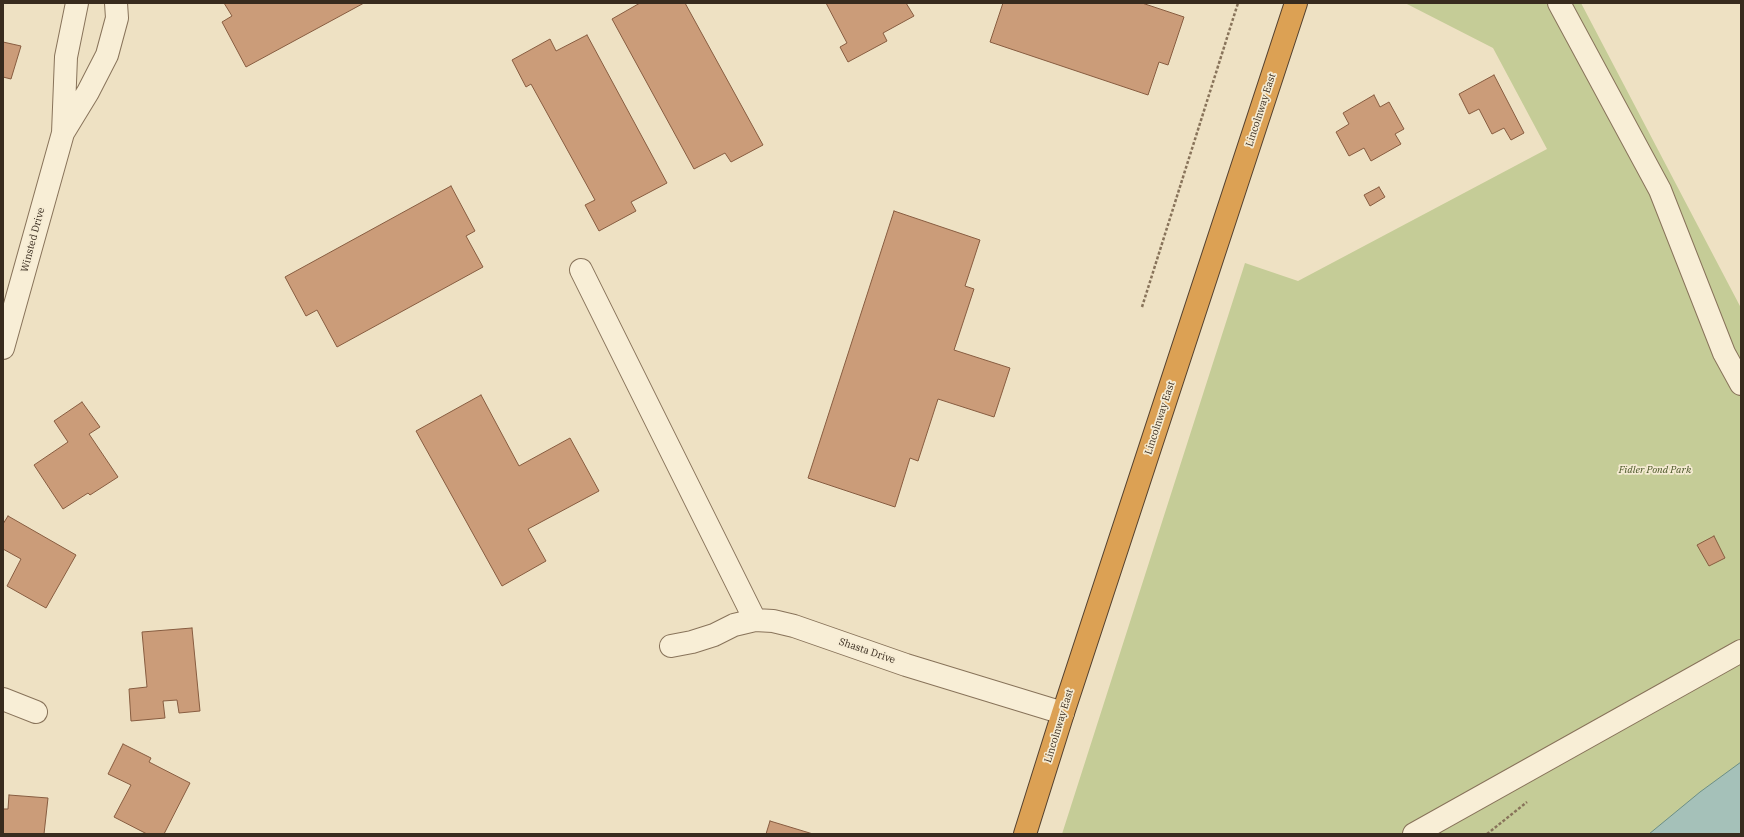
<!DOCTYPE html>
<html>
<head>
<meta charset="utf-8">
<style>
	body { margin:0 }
	#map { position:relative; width:1744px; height:837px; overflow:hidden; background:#eee1c3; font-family:"IBM Plex Serif",serif }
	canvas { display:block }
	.frame { position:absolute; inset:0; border:4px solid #382b1e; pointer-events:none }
</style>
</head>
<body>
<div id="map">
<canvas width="1744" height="837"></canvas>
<div class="frame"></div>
</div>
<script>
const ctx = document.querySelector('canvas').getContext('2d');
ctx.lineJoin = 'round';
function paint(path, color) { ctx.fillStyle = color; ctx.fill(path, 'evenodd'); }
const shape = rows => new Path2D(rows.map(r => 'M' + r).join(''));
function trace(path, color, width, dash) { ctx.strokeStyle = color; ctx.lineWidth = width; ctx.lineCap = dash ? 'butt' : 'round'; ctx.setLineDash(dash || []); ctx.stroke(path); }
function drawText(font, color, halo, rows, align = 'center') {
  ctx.font = font + ' "IBM Plex Serif",serif'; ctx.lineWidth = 3.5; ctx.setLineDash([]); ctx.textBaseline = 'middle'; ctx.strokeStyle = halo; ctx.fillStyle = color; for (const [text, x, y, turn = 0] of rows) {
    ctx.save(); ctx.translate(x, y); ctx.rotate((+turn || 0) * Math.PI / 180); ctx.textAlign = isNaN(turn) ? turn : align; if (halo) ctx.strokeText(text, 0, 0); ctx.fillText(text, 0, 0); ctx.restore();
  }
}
paint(shape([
	[1405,3,1581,3,1741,308,1741,834,1062,834,1245,263,1298,281,1547,149,1493,48]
]), '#c5cc97');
const water = shape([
	[1741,762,1741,834,1649,834,1700,792,1741,762]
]);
paint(water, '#a5c1b9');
trace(water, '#6c8f86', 1);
const building = shape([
	[224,3,364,3,246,67,222,22,232,16,224,3],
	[640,3,685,3,763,145,731,162,725,153,694,169,612,19,640,3],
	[826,3,906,3,914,16,883,33,887,41,848,62,840,47,847,43,826,3],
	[1003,3,1142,3,1184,17,1168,65,1159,62,1148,95,990,42,1003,3],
	[587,35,667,183,631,202,636,211,599,231,585,205,595,200,531,84,526,87,512,60,550,39,556,51,587,35],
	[3,42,21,46,11,79,3,77,3,42],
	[1494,75,1524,133,1511,140,1504,128,1492,134,1479,109,1469,114,1459,94,1494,75],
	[1374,95,1380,107,1389,102,1404,129,1395,134,1401,144,1371,161,1364,148,1349,156,1336,132,1349,124,1343,113,1374,95],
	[451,186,475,231,466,236,483,267,337,347,317,310,306,316,285,277,451,186],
	[1379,187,1385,197,1370,206,1364,195,1379,187],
	[894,211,980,240,965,286,974,289,954,350,1010,368,994,417,938,399,918,461,910,458,895,507,808,478,894,211],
	[481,395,519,466,570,438,599,491,528,529,546,561,502,586,416,431,481,395],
	[82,402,100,427,89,434,118,477,90,495,88,493,63,509,34,465,68,442,54,421,82,402],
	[8,516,76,555,46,608,7,586,21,559,3,549,3,524,8,516],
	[1714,536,1725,558,1709,566,1697,545,1714,536],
	[192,628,200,711,179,713,177,700,163,701,165,718,131,721,129,689,147,687,142,632,192,628],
	[123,744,151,758,149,762,190,783,164,834,147,834,114,817,131,785,108,774,123,744],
	[9,795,48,798,44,834,3,834,3,809,8,809,9,795],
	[770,821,813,834,766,834,770,821]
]);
paint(building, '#cb9c79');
trace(building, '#875c40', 1);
const minor = shape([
	[1559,3,1660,190,1724,353,1741,384],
	[63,133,88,92,107,55,117,18,116,3],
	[581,270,755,620],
	[3,348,63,133,66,57,77,3],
	[671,646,692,642,714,635,734,625,755,620,773,621,794,626,906,665,1063,713],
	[3,699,36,712],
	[1414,834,1741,651]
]);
const highway = shape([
	[1025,834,1063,713,1296,3]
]);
trace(minor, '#88735a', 24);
trace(highway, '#55412e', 24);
trace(shape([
	[1142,307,1238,3],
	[1487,834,1527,802]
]), '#88735a', 2.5, [3, 2]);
trace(minor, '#f8eed6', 22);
trace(highway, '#dca154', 22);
drawText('10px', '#382b1e', '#f5ebd3', [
	["Lincolnway East",1261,110,-72],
	["Winsted Drive",33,240,-75],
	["Lincolnway East",1160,418,-72],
	["Shasta Drive",867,651,19],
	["Lincolnway East",1059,726,-73]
]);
drawText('italic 10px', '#485425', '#f5ebd3', [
	["Fidler Pond Park",1655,470]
]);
</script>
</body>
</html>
